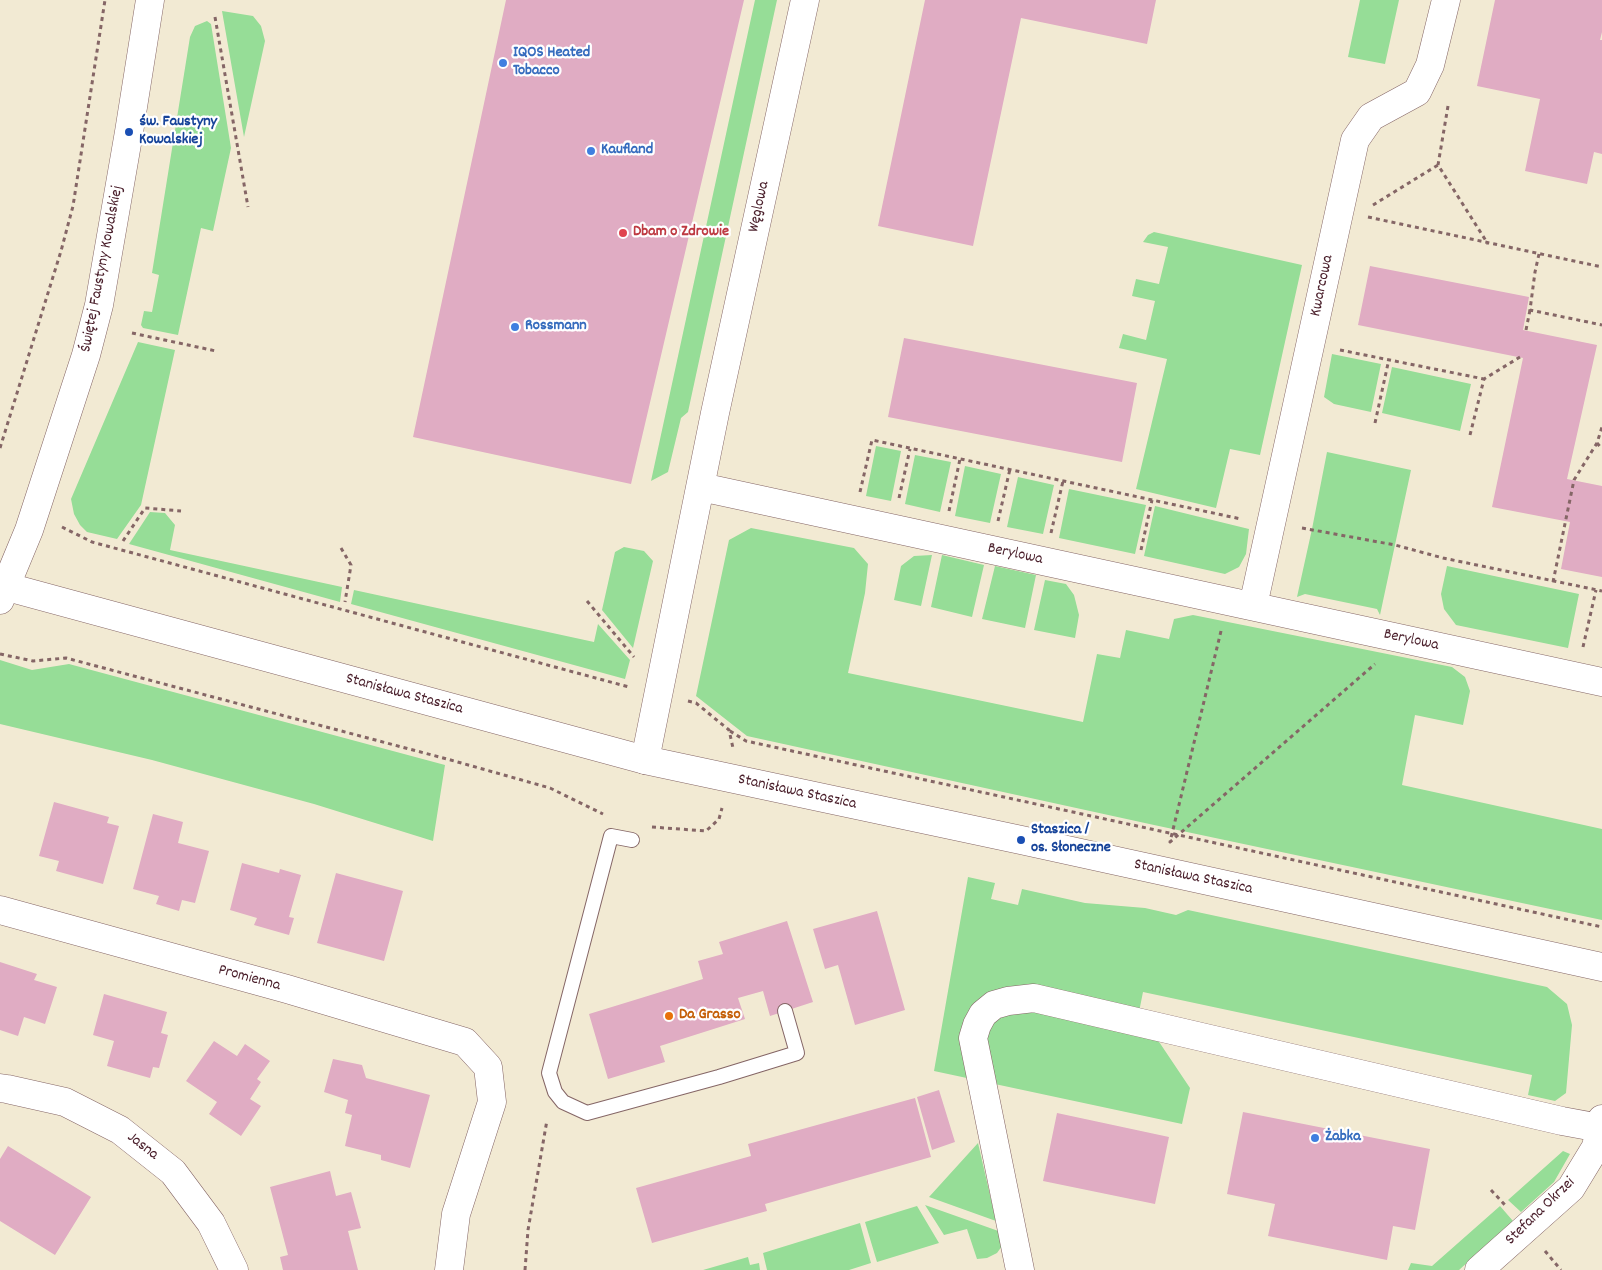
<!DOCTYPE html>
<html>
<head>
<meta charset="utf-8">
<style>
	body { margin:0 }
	canvas { display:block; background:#f2ead3 }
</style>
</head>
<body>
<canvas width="1602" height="1270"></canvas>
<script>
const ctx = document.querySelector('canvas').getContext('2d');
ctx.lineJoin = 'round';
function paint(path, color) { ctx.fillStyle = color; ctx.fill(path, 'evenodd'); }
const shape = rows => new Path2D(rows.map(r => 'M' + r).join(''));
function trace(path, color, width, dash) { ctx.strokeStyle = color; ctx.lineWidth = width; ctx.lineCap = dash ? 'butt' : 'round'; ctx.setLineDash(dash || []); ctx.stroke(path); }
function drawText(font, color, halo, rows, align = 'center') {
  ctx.font = font + ' Dekko,sans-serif'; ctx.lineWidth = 4.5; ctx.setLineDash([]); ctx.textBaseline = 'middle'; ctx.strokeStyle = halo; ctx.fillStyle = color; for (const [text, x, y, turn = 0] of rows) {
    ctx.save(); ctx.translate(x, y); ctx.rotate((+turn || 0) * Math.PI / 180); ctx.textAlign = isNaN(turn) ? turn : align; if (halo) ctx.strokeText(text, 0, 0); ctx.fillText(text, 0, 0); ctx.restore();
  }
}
paint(shape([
	[755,0,777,0,688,412,681,418,668,472,651,481],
	[1360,0,1399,0,1385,64,1348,57],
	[222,11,253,16,261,26,265,41,244,137],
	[207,21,211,24,231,148,213,231,201,228,178,335,143,328,141,325,144,311,152,312,159,275,152,273,190,37,195,26],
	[1154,232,1302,265,1260,455,1230,449,1216,508,1136,489,1167,359,1119,348,1123,334,1146,340,1155,301,1132,296,1136,279,1159,284,1168,247,1143,242,1148,235],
	[138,342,175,350,141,505,117,539,87,532,80,525,74,514,71,499],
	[1332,354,1381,364,1371,412,1334,404,1324,397],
	[1392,367,1471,384,1460,431,1382,413],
	[876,446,901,451,891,501,866,496],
	[1327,452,1411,470,1380,615,1377,609,1305,594,1297,597,1312,529],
	[915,455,951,462,940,512,905,504],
	[965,466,1001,474,990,523,955,516],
	[1018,477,1054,485,1043,534,1007,527],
	[1069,489,1146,505,1135,554,1059,538],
	[1155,506,1249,529,1246,554,1239,567,1225,574,1144,556],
	[150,512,165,513,175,525,170,550,342,587,340,602,129,544],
	[751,528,854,548,868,564,865,593,848,673,1083,722,1097,654,1120,658,1126,630,1169,639,1174,619,1193,615,1452,667,1465,677,1470,691,1463,725,1415,715,1402,785,1602,829,1602,920,1154,825,747,736,696,696,729,540],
	[624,547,644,551,653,561,633,648,602,610,615,552],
	[932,555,921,606,894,600,901,566,914,556],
	[942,555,984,565,972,617,931,607],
	[995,566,1036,575,1025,628,982,619],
	[1447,566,1579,594,1568,648,1456,625,1444,609,1441,594],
	[1045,580,1066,584,1074,595,1079,615,1075,638,1034,630],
	[354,590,594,642,598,624,630,660,625,679,351,604],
	[0,660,32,670,69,664,445,765,433,841,314,804,152,760,0,724],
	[968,877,995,883,991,899,1018,905,1022,889,1085,903,1145,908,1176,915,1188,910,1547,987,1567,1004,1572,1025,1566,1093,1555,1101,1528,1095,1532,1075,1143,992,1139,1012,1190,1088,1182,1124,934,1071],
	[978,1143,996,1221,929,1197],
	[1563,1151,1570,1154,1554,1182,1521,1212,1508,1200],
	[925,1205,1004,1233,1002,1246,997,1253,987,1258,977,1259,967,1229,944,1235],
	[917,1206,939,1243,877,1262,865,1222],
	[1500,1206,1513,1221,1459,1270,1408,1270,1411,1263,1432,1266],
	[860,1223,871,1263,849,1270,767,1270,763,1253],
	[748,1257,750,1265,759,1263,760,1270,703,1270]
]), '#96dd97');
paint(shape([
	[506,0,744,0,631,484,413,437],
	[925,0,1156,0,1147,44,1021,18,973,246,878,226],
	[1495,0,1602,0,1602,32,1600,40,1602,40,1602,154,1594,152,1587,184,1525,171,1540,99,1477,86],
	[1370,266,1529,297,1523,330,1597,345,1567,479,1602,486,1602,577,1561,569,1570,522,1492,507,1523,358,1358,325],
	[904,338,1137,383,1122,462,888,417],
	[54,802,109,817,107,823,119,826,103,884,56,871,59,861,39,856],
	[153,814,183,822,178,843,209,851,195,903,182,900,179,911,156,904,159,896,133,889],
	[242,863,279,873,280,869,301,875,289,917,294,918,289,935,254,925,257,918,230,910],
	[336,873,403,891,384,961,317,943],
	[877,911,905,1010,855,1025,838,965,825,969,813,929],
	[787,921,813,1002,770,1016,763,991,738,998,745,1019,660,1046,665,1062,608,1079,589,1014,703,979,698,961,723,954,719,942],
	[0,962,37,974,34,980,57,987,45,1024,24,1017,18,1036,0,1030],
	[104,994,167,1012,161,1033,168,1035,159,1068,153,1067,150,1078,107,1066,114,1041,93,1035],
	[214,1041,237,1056,245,1044,270,1061,257,1079,261,1082,250,1099,261,1106,241,1136,209,1114,217,1102,186,1081],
	[333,1059,362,1065,366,1078,430,1095,410,1168,381,1160,381,1155,345,1146,352,1115,345,1113,348,1100,324,1092],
	[939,1090,955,1142,932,1150,917,1097],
	[915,1098,931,1157,765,1204,767,1211,652,1243,636,1188,751,1156,748,1144],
	[1243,1112,1430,1149,1415,1230,1393,1226,1387,1260,1268,1236,1275,1204,1227,1194],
	[1057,1113,1169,1137,1155,1204,1043,1181],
	[8,1146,91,1197,55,1255,0,1221,0,1159],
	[330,1171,336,1196,351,1192,361,1228,348,1231,358,1270,283,1270,280,1257,288,1255,270,1187]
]), '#e0acc3');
const service = shape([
	[632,840,611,836,549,1073,555,1092,563,1102,587,1113,719,1077,797,1053,785,1011]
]);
const minor = shape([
	[701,487,1602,682],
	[0,600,29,530,86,355,99,305,129,132,150,0],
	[1253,606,1355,140,1371,117,1417,92,1430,65,1446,0],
	[645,760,715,413,805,0],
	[0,910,287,989,465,1042,488,1067,492,1102,456,1214,449,1270],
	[0,1088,7,1089,65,1102,120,1130,173,1172,211,1223,234,1270],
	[1020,1270,973,1038,977,1025,983,1014,994,1005,1008,1001,1034,998,1562,1121,1600,1128]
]);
const tertiary = shape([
	[0,585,645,760,1021,840,1602,967],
	[1479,1270,1571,1188,1596,1147,1602,1119]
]);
trace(service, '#856666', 16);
trace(minor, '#856666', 29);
trace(tertiary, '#856666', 29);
trace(shape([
	[215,17,248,207],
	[1448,106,1438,165,1488,244],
	[1373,205,1438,165],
	[1368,217,1602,267],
	[1539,254,1535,272,1530,310,1602,325],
	[1526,330,1530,310],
	[132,333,216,351],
	[1340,350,1484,379],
	[1375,423,1389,359],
	[1470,435,1484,379,1520,357],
	[1597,443,1602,449],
	[0,448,61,251,73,206,105,0],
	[860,492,872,440,1241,519],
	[899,498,910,449],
	[949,511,960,459],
	[998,521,1010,469],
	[62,527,92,542,629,687],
	[1302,528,1395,545,1443,558,1602,591],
	[1051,533,1063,481],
	[123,541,145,508,181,511],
	[341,548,351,565,345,602],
	[1141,550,1152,500],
	[1553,582,1574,480,1597,443,1602,427],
	[587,601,634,657],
	[1221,631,1170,842,1375,664],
	[1583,647,1596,590],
	[0,654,33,661,66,658,447,759,550,788,603,814],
	[688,701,696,703,729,730,733,748],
	[730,731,746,741,1602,927],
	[652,827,706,831,719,819,722,808],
	[1491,1190,1505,1205],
	[1545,1251,1561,1270],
	[525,1270,528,1230,547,1120]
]), '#856666', 3, [4, 4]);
trace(service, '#fff', 14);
trace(minor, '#fff', 28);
trace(tertiary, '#fff', 28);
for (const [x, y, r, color] of [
	[503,63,5,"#3f7fe0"],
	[129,132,5,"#1a4fb4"],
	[591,151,5,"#3f7fe0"],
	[623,233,5,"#e0444e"],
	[515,327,5,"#3f7fe0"],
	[1021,840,5,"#1a4fb4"],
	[669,1016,5,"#e8710a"],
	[1315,1138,5,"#3f7fe0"]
]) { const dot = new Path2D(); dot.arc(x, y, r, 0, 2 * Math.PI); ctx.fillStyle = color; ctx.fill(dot); trace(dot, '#fff', 2); }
drawText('bold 16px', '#366cbe', '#fff', [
	["IQOS Heated",513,54],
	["Tobacco",513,72],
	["Kaufland",601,151],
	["Rossmann",525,327],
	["Żabka",1325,1138]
], 'left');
drawText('bold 16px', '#164399', '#fff', [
	["św. Faustyny",139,123],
	["Kowalskiej",139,141],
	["Staszica /",1031,831],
	["os. Słoneczne",1031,849]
], 'left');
drawText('16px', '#4a1f2b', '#fff', [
	["Węglowa",760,207,-78],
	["Świętej Faustyny Kowalskiej",103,269,-79],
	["Kwarcowa",1323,286,-78],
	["Berylowa",1015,555,12],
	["Berylowa",1411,641,12],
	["Stanisława Staszica",404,695,15],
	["Stanisława Staszica",797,793,12],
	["Stanisława Staszica",1193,878,12],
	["Promienna",249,979,15],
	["Jasna",142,1147,38],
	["Stefana Okrzei",1541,1212,-44]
]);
drawText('bold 16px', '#be3a42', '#fff', [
	["Dbam o Zdrowie",633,233]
], 'left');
drawText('bold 16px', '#c56008', '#fff', [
	["Da Grasso",679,1016]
], 'left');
</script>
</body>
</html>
